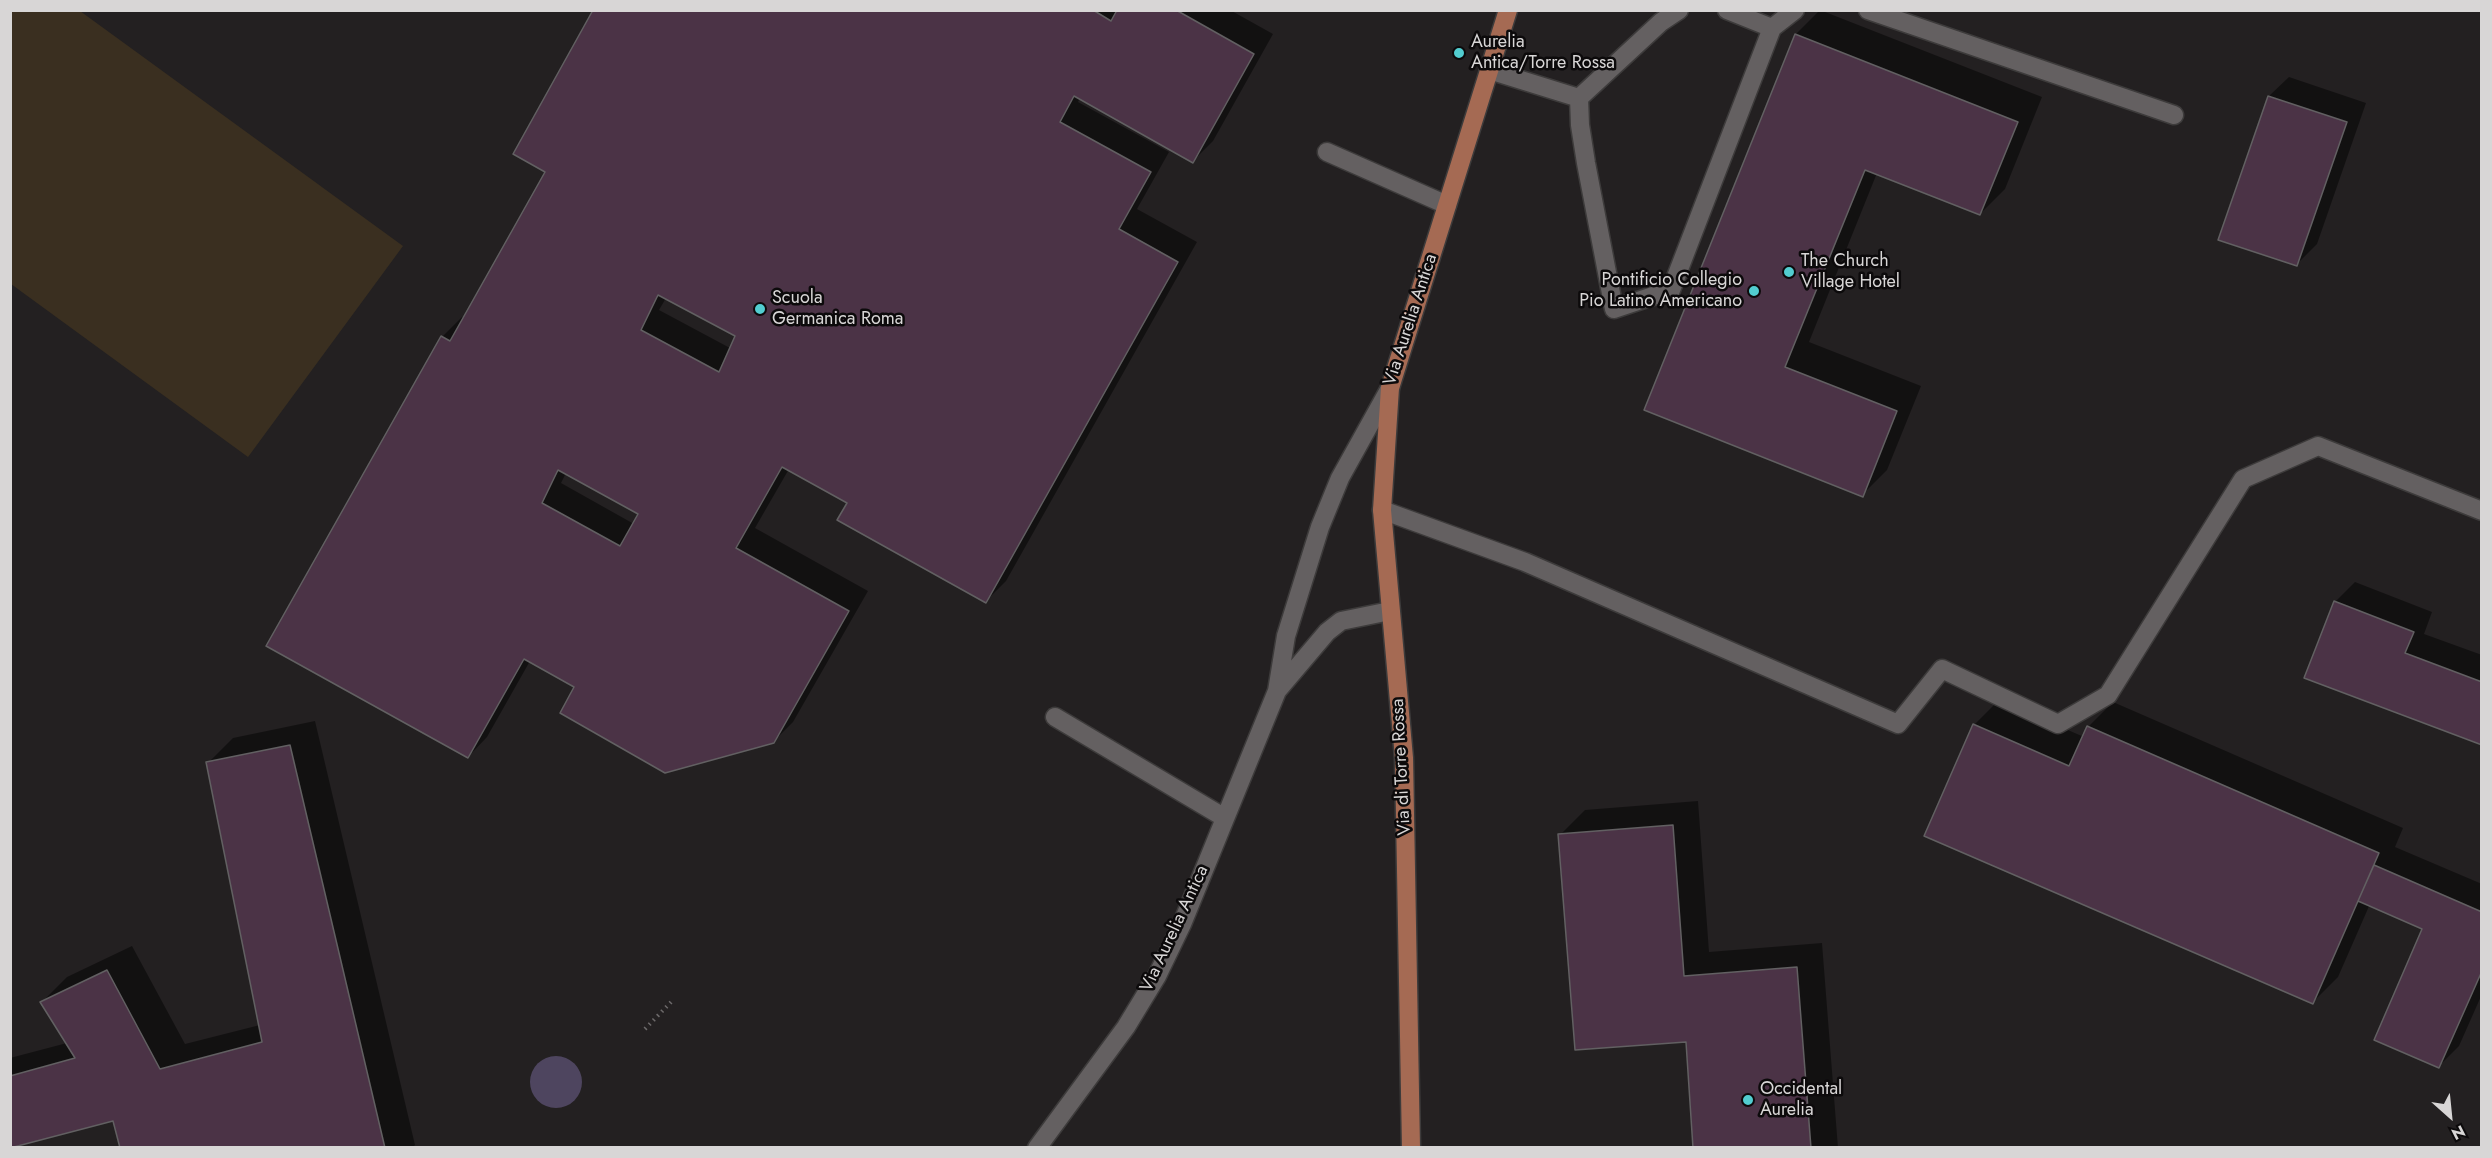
<!DOCTYPE html>
<html>
<head>
<meta charset="utf-8">
<style>
	body { margin:0 }
	#map { position:relative; width:2492px; height:1158px; overflow:hidden; background:#232021; font-family:Jost,sans-serif }
	canvas { display:block }
	.frame { position:absolute; inset:0; border:12px solid #d8d6d6; pointer-events:none }
	.north { position:absolute; left:2420px; top:1086px; width:60px; height:60px; -webkit-text-stroke:4px #0c0a0b; paint-order:stroke; rotate:153deg; font-size:16px; font-weight:700; line-height:24px; text-align:center; color:#d8d6d6 }
	.north::after { content:''; display:block; margin:auto; width:21px; height:27px; background:#d8d6d6; clip-path:polygon(50% 0,100% 100%,50% 72%,0 100%) }
</style>
</head>
<body>
<div id="map">
<canvas width="2492" height="1158"></canvas>
<div class="frame"></div>
<div class="north">N</div>
</div>
<script>
const ctx = document.querySelector('canvas').getContext('2d');
ctx.lineJoin = 'round';
function paint(path, color) { ctx.fillStyle = color; ctx.fill(path, 'evenodd'); }
const shape = rows => new Path2D(rows.map(r => 'M' + r).join(''));
function trace(path, color, width, dash) { ctx.strokeStyle = color; ctx.lineWidth = width; ctx.lineCap = dash ? 'butt' : 'round'; ctx.setLineDash(dash || []); ctx.stroke(path); }
function drawText(font, color, halo, rows, align = 'center') {
  ctx.font = font + ' Jost,sans-serif'; ctx.lineWidth = 5; ctx.setLineDash([]); ctx.textBaseline = 'middle'; ctx.strokeStyle = halo; ctx.fillStyle = color; for (const [text, x, y, turn = 0] of rows) {
    ctx.save(); ctx.translate(x, y); ctx.rotate((+turn || 0) * Math.PI / 180); ctx.textAlign = isNaN(turn) ? turn : align; if (halo) ctx.strokeText(text, 0, 0); ctx.fillText(text, 0, 0); ctx.restore();
  }
}
paint(shape([
	[11,10,80,11,403,246,248,457,11,284]
]), '#3a2f20');
paint(shape([
	'530 1082a26 26 0 1 1 52 0a26 26 0 1 1-52 0Z'
]), '#4e455f');
paint(shape([
	[595,10,1230,10,1273,34,1213,141,1193,161,1080,98,1078,102,1169,152,1137,209,1197,242,1006,581,986,601,849,503,789,469,755,528,868,591,793,722,773,742,577,687,530,661,487,737,468,757,442,337,462,317,464,318,547,171],
	[666,298,737,335,730,348,659,310],
	[566,473,640,514,634,524,561,483],
	[1820,10,2042,97,2005,189,1980,214,1877,173,1809,342,1921,386,1887,470,1862,495,1646,409,1796,34],
	[2289,77,2366,103,2317,244,2297,264,2269,96],
	[2355,582,2432,612,2424,634,2482,655,2482,743,2335,602],
	[1999,700,2084,737,2088,727,2113,702,2403,828,2395,847,2482,884,2482,994,2459,1046,2439,1066,2424,928,2370,904,2338,977,2313,1002,1974,725],
	[315,721,415,1145,412,1148,121,1148,114,1120,10,1147,10,1058,67,1043,42,1002,67,977,132,946,185,1044,260,1025,208,763,233,738],
	[1698,801,1709,952,1822,943,1838,1148,1695,1148,1687,1040,1560,835,1585,810]
]), '#0007');
const building = shape([
	[593,10,1093,10,1111,21,1117,10,1176,10,1254,54,1193,163,1074,96,1060,122,1151,172,1119,229,1178,262,986,603,837,520,847,503,782,467,736,548,849,611,774,743,665,773,560,713,574,687,524,659,468,758,266,646,441,336,450,341,545,172,513,154,593,10],
	[658,295,735,336,719,372,641,330,658,295],
	[558,470,638,514,620,546,542,503,558,470],
	[1795,34,2018,122,1980,215,1865,170,1785,367,1897,411,1863,497,1644,410,1795,34],
	[2268,96,2347,122,2297,266,2218,240,2268,96],
	[2334,601,2414,632,2405,653,2482,682,2482,745,2304,678,2334,601],
	[1973,724,2069,766,2087,726,2379,853,2313,1004,1924,836,1973,724],
	[290,745,385,1148,120,1148,113,1121,10,1148,10,1076,75,1058,40,1002,107,970,160,1069,262,1042,206,762,290,745],
	[1673,825,1684,976,1797,967,1811,1148,1693,1148,1686,1042,1575,1050,1558,834,1673,825],
	[2374,865,2482,912,2482,971,2439,1068,2374,1040,2422,929,2358,901,2374,865]
]);
paint(building, '#4b3346');
trace(building, '#626062', 1.5);
const minor = shape([
	[1679,10,1661,22,1579,98,1580,125,1586,163,1614,309,1671,290,1772,28,1727,10],
	[1868,10,2174,115],
	[1772,28,1795,10],
	[1489,70,1579,98],
	[1327,152,1447,205],
	[1382,510,1525,562,1898,724,1942,669,2058,724,2108,695,2243,479,2318,446,2482,511],
	[1277,691,1327,632,1341,621,1390,611],
	[1055,717,1225,818],
	[1037,1148,1126,1027,1157,976,1182,924,1277,691,1286,636,1320,527,1340,478,1390,388]
]);
const major = shape([
	[1411,1148,1404,758,1382,510,1390,388,1508,10]
]);
trace(minor, '#3d3b3b', 21);
trace(major, '#3d3b3b', 21);
trace(shape([
	[645,1029,673,1000]
]), '#6d6a6b', 4, [1.5, 4.5]);
trace(minor, '#646061', 18);
trace(major, '#a56a53', 18);
for (const [x, y, r, color] of [
	[1459,53,6,"#52cdd0"],
	[1789,272,6,"#52cdd0"],
	[1754,291,6,"#52cdd0"],
	[760,309,6,"#52cdd0"],
	[1748,1100,6,"#52cdd0"]
]) { const dot = new Path2D(); dot.arc(x, y, r, 0, 2 * Math.PI); ctx.fillStyle = color; ctx.fill(dot); trace(dot, '#0c0a0b', 2); }
drawText('18px', '#d8d6d6', '#0c0a0b', [
	["Aurelia",1471,43],
	["Antica/Torre Rossa",1471,64],
	["The Church",1801,262],
	["Village Hotel",1801,283],
	["Pontificio Collegio",1742,281,"right"],
	["Pio Latino Americano",1742,302,"right"],
	["Scuola",772,299],
	["Germanica Roma",772,320],
	["Occidental",1760,1090],
	["Aurelia",1760,1111]
], 'left');
drawText('18px', '#d8d6d6', '#0c0a0b', [
	["Via Aurelia Antica",1411,320,-72],
	["Via di Torre Rossa",1402,767,-93],
	["Via Aurelia Antica",1175,929,-65]
]);
</script>
</body>
</html>
